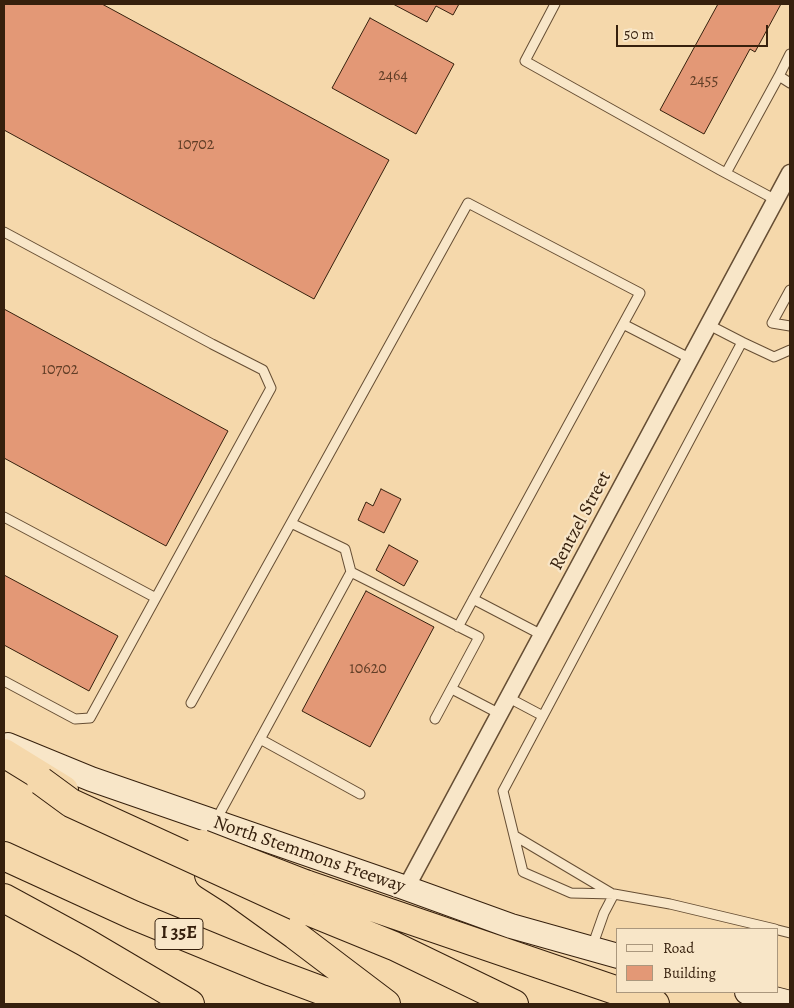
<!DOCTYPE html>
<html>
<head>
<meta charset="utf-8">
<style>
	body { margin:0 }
	#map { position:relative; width:794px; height:1008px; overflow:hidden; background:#f5d8ab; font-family:Alegreya,serif }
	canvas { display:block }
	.frame { position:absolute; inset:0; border:5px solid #36200d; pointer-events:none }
	.legend { position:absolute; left:616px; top:928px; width:162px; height:65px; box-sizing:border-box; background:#f8e6c8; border:1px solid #aa977d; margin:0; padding:6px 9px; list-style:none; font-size:15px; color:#36200d }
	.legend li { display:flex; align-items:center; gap:10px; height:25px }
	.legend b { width:25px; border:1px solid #aa977d }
	.scale { position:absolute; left:616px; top:25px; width:152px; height:22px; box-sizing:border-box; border:2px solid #36200d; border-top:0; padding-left:6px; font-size:15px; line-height:18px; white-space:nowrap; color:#36200d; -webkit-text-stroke:4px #f8e6c8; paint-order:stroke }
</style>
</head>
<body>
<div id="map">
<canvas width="794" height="1008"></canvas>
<div class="frame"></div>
<ul class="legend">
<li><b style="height:6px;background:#f8e6c8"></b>Road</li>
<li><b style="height:14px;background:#e39876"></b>Building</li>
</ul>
<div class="scale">50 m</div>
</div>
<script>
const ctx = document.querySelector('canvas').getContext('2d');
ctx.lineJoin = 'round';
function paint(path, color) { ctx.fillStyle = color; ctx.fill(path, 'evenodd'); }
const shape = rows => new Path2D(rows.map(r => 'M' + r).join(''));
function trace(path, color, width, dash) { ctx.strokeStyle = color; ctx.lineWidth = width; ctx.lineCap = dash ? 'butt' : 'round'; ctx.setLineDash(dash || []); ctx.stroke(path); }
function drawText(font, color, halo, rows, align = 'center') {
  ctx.font = font + ' Alegreya,serif'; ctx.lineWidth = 4.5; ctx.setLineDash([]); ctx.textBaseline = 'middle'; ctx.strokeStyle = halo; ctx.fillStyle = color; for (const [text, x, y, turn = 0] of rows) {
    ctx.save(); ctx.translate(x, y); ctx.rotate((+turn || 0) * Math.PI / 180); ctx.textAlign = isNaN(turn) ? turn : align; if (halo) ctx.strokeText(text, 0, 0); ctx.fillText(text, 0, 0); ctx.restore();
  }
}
const building = shape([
	[4,4,102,4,389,160,314,299,4,130,4,4],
	[393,4,459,4,453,15,436,6,427,22,393,4],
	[718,4,781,4,755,52,750,49,704,134,660,110,718,4],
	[370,18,454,64,416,134,332,88,370,18],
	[4,309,228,431,166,546,4,458,4,309],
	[381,489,401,499,384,533,358,520,366,502,373,506,381,489],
	[389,545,418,561,404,586,376,570,389,545],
	[4,575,118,636,89,691,4,645,4,575],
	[366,591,434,627,370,747,302,711,366,591]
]);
paint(building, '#e39876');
trace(building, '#36200d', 1);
const service = shape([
	[555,4,525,61,720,170,776,200],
	[779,76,790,54],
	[726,173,779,76,790,83],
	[4,232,212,344,263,370,271,388,90,718,75,719,4,681],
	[790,290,772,323,790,326],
	[623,324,691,359],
	[709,325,742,342],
	[4,517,156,598],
	[291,523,468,203,640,293,458,627],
	[473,599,542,635],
	[452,689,500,714],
	[509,698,543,716],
	[191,703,291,523,345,549,351,572],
	[260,739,360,794],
	[215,822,351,572,479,637,435,719],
	[515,836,611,893],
	[775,929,670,904,614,894,571,893,523,872,503,791,742,342,774,357,790,350],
	[778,930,790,933],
	[592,947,604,913,614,894]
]);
const minor = shape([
	[406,888,790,173]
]);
const secondary = shape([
	[8,745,91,779,406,888,511,926,618,956],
	[747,992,790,1003]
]);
const motorway = shape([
	[4,753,64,790],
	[4,856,133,915,272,972,358,1004],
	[209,875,234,891,295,935,386,1004],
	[305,884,618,991],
	[4,898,85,942,190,1004],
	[296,906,394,946,514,1004],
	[619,992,655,1004]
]);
trace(service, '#664e34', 11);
trace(minor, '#664e34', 19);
trace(secondary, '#36200d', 26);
trace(motorway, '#36200d', 30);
trace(service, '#f8e6c8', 9);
trace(minor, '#f8e6c8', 16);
trace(secondary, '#f8e6c8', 24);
trace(motorway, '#f5d8ab', 28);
const motorwayBridge = shape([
	[41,781,71,803,296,906],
	[202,844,305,884]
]);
trace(motorwayBridge, '#36200d', 30, []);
trace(motorwayBridge, '#f5d8ab', 28);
drawText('16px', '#613e27', null, [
	["2464",393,76],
	["2455",704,81],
	["10702",196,145],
	["10702",60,370],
	["10620",368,669]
]);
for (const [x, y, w] of [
	[179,934,48]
]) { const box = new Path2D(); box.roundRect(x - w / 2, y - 15.5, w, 31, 4); ctx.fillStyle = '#f8e6c8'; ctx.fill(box); trace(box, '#36200d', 1); }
drawText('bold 18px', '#36200d', null, [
	["I 35E",179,934]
]);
drawText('19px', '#36200d', '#f8e6c8', [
	["Rentzel Street",581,521,-62],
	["North Stemmons Freeway",309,855,19]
]);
</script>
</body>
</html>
